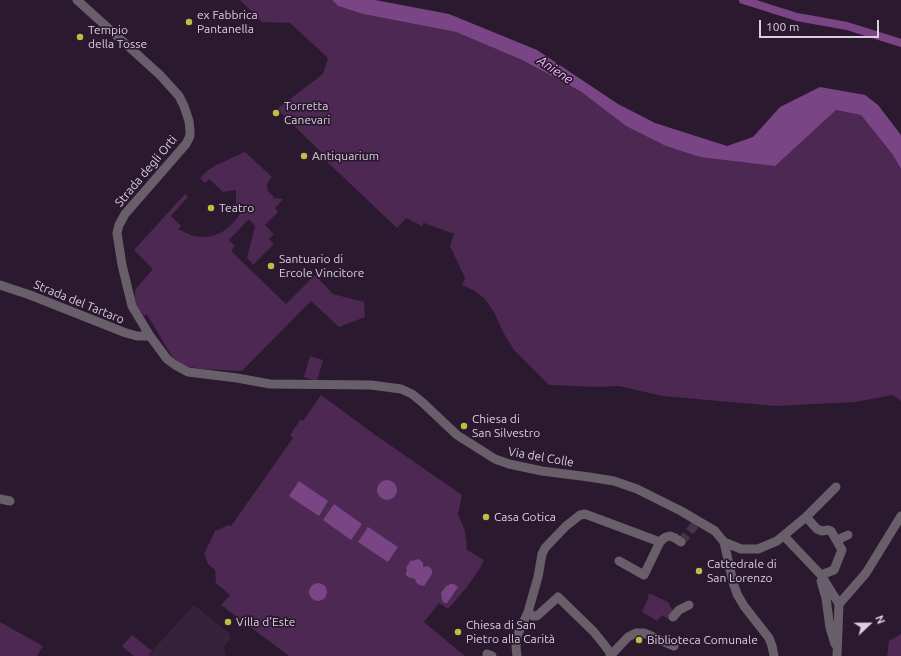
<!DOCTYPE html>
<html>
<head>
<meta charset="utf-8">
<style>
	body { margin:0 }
	#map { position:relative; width:901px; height:656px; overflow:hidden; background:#2b192f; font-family:Ubuntu,sans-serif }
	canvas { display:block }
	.north { position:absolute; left:849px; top:604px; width:40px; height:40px; -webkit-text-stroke:3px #2b192f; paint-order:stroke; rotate:68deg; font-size:11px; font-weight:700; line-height:16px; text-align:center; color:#dbcfde }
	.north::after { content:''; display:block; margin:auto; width:14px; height:18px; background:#dbcfde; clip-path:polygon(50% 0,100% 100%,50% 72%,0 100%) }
	.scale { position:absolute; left:759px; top:20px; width:120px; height:18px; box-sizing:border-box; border:2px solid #dbcfde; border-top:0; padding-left:5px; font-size:12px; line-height:14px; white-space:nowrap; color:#dbcfde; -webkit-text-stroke:3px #2b192f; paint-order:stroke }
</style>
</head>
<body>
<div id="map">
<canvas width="901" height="656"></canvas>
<div class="north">N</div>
<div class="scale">100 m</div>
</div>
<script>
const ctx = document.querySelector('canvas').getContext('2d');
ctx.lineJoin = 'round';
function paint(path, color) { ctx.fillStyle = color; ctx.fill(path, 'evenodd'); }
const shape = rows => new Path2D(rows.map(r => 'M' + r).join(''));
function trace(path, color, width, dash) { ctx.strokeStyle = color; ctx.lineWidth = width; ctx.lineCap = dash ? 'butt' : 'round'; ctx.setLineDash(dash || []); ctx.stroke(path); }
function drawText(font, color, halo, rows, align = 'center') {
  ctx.font = font + ' Ubuntu,sans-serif'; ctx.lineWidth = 3.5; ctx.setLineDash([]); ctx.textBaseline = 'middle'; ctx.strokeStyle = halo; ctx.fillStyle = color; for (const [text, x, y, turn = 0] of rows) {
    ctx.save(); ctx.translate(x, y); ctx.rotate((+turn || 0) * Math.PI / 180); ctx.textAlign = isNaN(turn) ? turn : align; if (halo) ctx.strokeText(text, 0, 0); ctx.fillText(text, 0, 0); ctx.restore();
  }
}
paint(shape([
	[194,605,230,634,231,638,224,647,226,656,134,656,122,646,132,635,152,651]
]), '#37223c');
paint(shape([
	[240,0,332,0,338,6,363,14,456,32,522,60,580,91,626,126,700,157,813,131,836,110,861,115,893,155,901,169,901,401,893,395,855,402,776,406,662,396,619,386,600,387,549,385,514,350,504,334,494,312,484,298,473,290,462,285,465,278,450,246,454,234,424,223,422,226,406,218,397,228,323,158,325,156,277,109,323,74,328,58,290,23,262,22],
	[245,152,272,177,268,182,267,185,268,191,273,196,273,198,283,199,275,208,278,212,265,225,274,234,269,239,274,244,253,265,247,258,255,226,249,219,229,240,235,246,231,251,286,304,315,275,333,294,364,302,365,317,339,327,311,301,242,371,202,369,184,366,176,361,171,355,148,316,147,314,144,316,138,308,135,299,135,290,153,269,134,250,185,194,188,197,171,216,181,226,178,229,193,236,203,237,212,236,222,232,229,227,237,218,242,211,245,204,236,204,236,190,223,192,209,179,205,183,200,178,207,171,214,166],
	[310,356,323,360,317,381,304,377],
	[321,395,374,434,462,495,458,514,465,531,467,550,484,560,480,568,467,587,448,609,439,603,424,622,465,656,289,656,221,605,230,595,216,583,215,570,208,564,204,554,215,531,228,525,231,526,293,438,290,435,300,420,303,421],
	[649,593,668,602,672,609,677,611,670,620,662,615,657,621,642,612,648,598],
	[0,622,43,646,37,656,0,656],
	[901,634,901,656,887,656,889,641],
	[132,635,152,651,148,656,134,656,122,646]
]), '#4c2853');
paint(shape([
	[332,0,375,0,449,14,537,50,618,104,655,123,727,146,753,137,780,107,820,87,865,95,878,105,901,135,901,169,893,155,861,115,836,110,775,166,700,157,666,146,626,126,580,91,522,60,456,32,363,14,338,6],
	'377 490a10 10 0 1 1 20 0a10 10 0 1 1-20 0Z',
	[299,481,328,501,319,516,289,496],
	[334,504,362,524,351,540,323,520],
	[368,527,398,547,388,562,358,542],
	[419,559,423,563,423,567,428,566,432,570,432,574,424,586,419,585,416,582,415,579,408,577,406,575,406,572,407,570,406,568,411,560,413,561,415,560],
	'309 592a9 9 0 1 1 18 0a9 9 0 1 1-18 0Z',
	[450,584,454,584,458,587,447,603,445,603,443,602,441,596,442,595,441,593,447,585,448,586]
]), '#7a4585');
trace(shape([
	[743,0,797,17,847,26,901,43]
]), '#7a4585', 8);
trace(shape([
	[681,542,698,521]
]), '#453449', 9, [9, 4.5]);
trace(shape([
	[77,0,160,75,179,96,184,106,189,121,190,131,190,136,186,144,125,214,119,225,117,233,122,265,132,306,150,336,167,359,175,365,188,372,237,378,270,384,371,385,401,389,412,394,422,402,457,435,495,459,509,464,542,471,589,477,614,481,637,489,681,511,715,531,724,542,741,549,758,549,777,541,806,517,836,487],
	[0,285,30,295,126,333,137,336,150,336],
	[0,499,10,501],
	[806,517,817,529,822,531,828,530,831,531,842,550,834,570,821,575],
	[784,536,821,575,839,604,837,656],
	[837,540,848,535],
	[724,542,733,582,737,594,744,606,769,638,772,646,774,656],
	[619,561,644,575,660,542,663,539,666,537,670,536,675,538,681,542],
	[821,581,826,598,830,628,835,644],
	[839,604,866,573,901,516],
	[528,612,533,616,537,616,558,597,594,632,606,647,612,656],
	[673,617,679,610,689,605],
	[487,656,487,654,492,656],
	[517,656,516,647,517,636,528,612,538,577,542,554,545,548,566,526,580,515,585,514,660,542],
	[610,656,628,637,636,633,644,633,674,646]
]), '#685f6a', 9);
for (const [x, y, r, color] of [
	[189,22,4,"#bcbf44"],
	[80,37,4,"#bcbf44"],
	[276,113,4,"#bcbf44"],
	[304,156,4,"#bcbf44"],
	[211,208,4,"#bcbf44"],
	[271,266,4,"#bcbf44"],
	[464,426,4,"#bcbf44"],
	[486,517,4,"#bcbf44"],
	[699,571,4,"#bcbf44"],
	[228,622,4,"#bcbf44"],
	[458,632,4,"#bcbf44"],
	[639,640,4,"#bcbf44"]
]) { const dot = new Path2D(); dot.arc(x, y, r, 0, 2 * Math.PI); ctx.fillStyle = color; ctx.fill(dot); trace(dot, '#2b192f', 1.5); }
drawText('12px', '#dbcfde', '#2b192f', [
	["ex Fabbrica",197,15],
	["Pantanella",197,29],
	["Tempio",88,30],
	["della Tosse",88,44],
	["Torretta",284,106],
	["Canevari",284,120],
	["Antiquarium",312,156],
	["Teatro",219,208],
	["Santuario di",279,259],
	["Ercole Vincitore",279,273],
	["Chiesa di",472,419],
	["San Silvestro",472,433],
	["Casa Gotica",494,517],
	["Cattedrale di",707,564],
	["San Lorenzo",707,578],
	["Villa d'Este",236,622],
	["Chiesa di San",466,625],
	["Pietro alla Carità",466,639],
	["Biblioteca Comunale",647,640]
], 'left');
drawText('12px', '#dbcfde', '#2b192f', [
	["Strada degli Orti",146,171,-50],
	["Strada del Tartaro",79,302,22],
	["Via del Colle",541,457,10]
]);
drawText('italic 13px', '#f2b5fd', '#2b192f', [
	["Aniene",555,70,34]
]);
</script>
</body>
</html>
